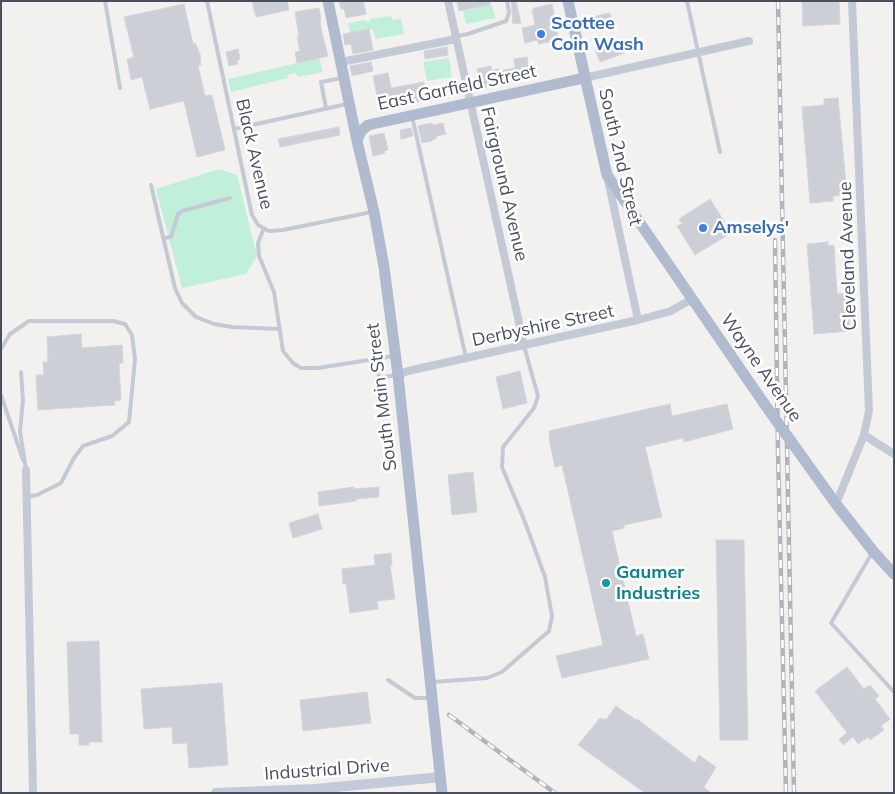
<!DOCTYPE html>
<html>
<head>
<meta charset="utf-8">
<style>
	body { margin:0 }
	#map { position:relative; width:895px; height:794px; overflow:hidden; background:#f3f1f0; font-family:Mulish,sans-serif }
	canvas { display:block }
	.frame { position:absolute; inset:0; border:2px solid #48505e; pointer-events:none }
</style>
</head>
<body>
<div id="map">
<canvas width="895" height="794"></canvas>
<div class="frame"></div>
</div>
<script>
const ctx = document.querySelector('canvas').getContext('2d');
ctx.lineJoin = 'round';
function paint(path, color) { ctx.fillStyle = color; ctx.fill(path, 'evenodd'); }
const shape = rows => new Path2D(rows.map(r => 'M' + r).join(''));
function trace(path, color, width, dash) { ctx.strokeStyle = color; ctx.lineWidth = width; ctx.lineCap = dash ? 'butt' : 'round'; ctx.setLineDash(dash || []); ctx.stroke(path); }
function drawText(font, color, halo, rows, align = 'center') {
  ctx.font = font + ' Mulish,sans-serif'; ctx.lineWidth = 5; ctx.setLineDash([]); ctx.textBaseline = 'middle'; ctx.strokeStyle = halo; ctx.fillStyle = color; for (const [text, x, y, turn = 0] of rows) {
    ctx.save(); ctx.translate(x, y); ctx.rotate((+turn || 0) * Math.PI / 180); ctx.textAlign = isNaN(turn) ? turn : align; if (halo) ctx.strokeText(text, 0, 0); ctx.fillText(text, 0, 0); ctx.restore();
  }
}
paint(shape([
	[492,5,495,18,466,24,463,11],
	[391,16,393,20,401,18,404,34,376,39,373,30,370,29,350,33,348,23,365,20,366,22,370,21,370,19],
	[319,58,323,72,298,77,296,73,287,75,288,78,231,92,228,79],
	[449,58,452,77,427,81,423,62],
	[219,169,237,175,257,256,246,274,182,288,156,189]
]), '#c0efda');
const building = shape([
	[252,1,287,1,289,10,256,17,252,1],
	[339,1,363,1,366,14,346,18,344,9,341,9,339,1],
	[457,1,490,1,490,5,459,11,457,1],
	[511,1,516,1,521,23,513,24,511,1],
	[802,1,839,1,840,24,803,26,802,1],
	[184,4,193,44,195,43,200,54,201,65,198,65,205,96,212,95,225,150,197,157,184,101,150,109,142,77,131,80,127,59,134,57,124,17,184,4],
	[552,4,559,40,539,44,537,40,525,43,522,28,535,25,532,10,534,10,534,8,552,4],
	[319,8,321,19,320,19,321,28,328,56,297,63,295,52,300,51,297,37,299,37,295,12,319,8],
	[610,13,613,27,595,31,592,17,610,13],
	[369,29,373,50,353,54,351,44,345,45,343,34,369,29],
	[615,41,617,48,621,46,624,53,600,62,595,49,615,41],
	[447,47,448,55,425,59,424,51,447,47],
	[238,49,240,59,237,60,238,64,229,66,226,52,238,49],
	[527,57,529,76,512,79,512,81,482,88,477,69,491,66,492,70,499,69,500,71,515,68,514,59,527,57],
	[371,62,373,71,352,76,350,66,371,62],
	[388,73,391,88,424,82,428,100,400,105,399,96,378,100,373,76,388,73],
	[838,98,847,194,833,196,833,201,810,203,802,107,824,105,824,99,838,98],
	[432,123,433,125,443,123,446,134,436,136,437,138,434,139,432,141,422,143,418,126,432,123],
	[339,127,340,135,280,147,278,139,339,127],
	[411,128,413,136,401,139,400,130,411,128],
	[384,133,388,150,384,151,385,153,373,156,369,136,384,133],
	[710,199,729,229,723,232,726,236,695,255,677,226,682,224,679,219,710,199],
	[828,242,828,246,834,245,837,294,847,293,850,331,814,334,807,244,828,242],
	[81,334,82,348,122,345,123,363,119,363,121,400,114,401,115,405,38,410,36,375,44,375,43,362,48,362,47,337,81,334],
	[520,371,527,403,503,409,496,377,520,371],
	[670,404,672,416,727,404,733,429,684,442,683,438,645,447,662,517,624,525,624,528,612,531,636,636,643,634,649,659,562,678,556,656,603,645,562,465,555,467,550,444,549,431,670,404],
	[473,472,477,512,452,515,448,475,473,472],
	[354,487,354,489,379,487,379,497,356,499,356,501,319,506,318,492,354,487],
	[318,514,322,529,293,538,289,523,318,514],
	[716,540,744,540,748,740,720,740,716,540],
	[391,553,392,565,390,565,395,599,377,601,378,609,350,613,346,583,343,584,342,569,375,565,374,555,391,553],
	[99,641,102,742,89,742,89,745,79,745,79,734,70,734,67,642,99,641],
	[847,667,864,689,870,685,879,696,875,699,890,719,881,726,884,730,870,740,868,737,858,744,853,737,843,745,839,739,847,733,815,691,847,667],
	[222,683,228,765,189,768,187,743,173,744,172,727,144,729,141,689,222,683],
	[367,692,371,723,303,731,300,700,367,692],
	[616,706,636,720,637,719,695,763,699,755,716,767,704,787,711,793,645,793,578,745,600,718,606,720,616,706]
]);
paint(building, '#cccfd6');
trace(building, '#d4d5dc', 1);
trace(shape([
	[105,1,120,88],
	[207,1,252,215,258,225,269,231,283,230,372,212],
	[687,1,720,152],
	[456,36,468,34,506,21,509,13,507,1],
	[326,108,321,82,342,78],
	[412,116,466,358],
	[234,129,347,104],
	[151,185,175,288,182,303,196,317,214,324,232,327,279,329],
	[264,228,258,243,259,256,274,292,283,351,293,363,301,368,318,368,394,356],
	[163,238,171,237,178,214,182,211,230,198],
	[1,349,10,334,29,321,113,321,125,324,132,335,135,359,129,422,112,436,83,446,74,458,61,483,37,495,26,497],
	[377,359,379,378,397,375],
	[21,372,23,400,20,431,26,470],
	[1,395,23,460],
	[872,553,831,623,894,692],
	[388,680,415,698,431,698],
	[433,682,487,678,502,672,549,631,552,616,545,577,525,522,502,467,503,447,534,408,538,396,524,346]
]), '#c4cad5', 4);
trace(shape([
	[448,1,524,345],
	[341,62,456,39],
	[584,78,749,41],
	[608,180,638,320],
	[398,375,408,371,524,345,638,320,671,311,692,299],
	[864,435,894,454],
	[26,470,33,793],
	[836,504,864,435,869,411,852,1]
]), '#c4cad5', 8);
trace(shape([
	[216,793,315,789,441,777]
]), '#c3cad9', 10);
trace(shape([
	[328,1,357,141,374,212,384,267,398,375,442,793],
	[568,1,607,175,763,402],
	[357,141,361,131,368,125,584,78],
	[793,444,836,504,873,551,894,574]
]), '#b0bbcf', 11);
const rail = shape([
	[778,1,794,793],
	[775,240,778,452,786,793],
	[449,715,555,793]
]);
trace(rail, '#b3b4bb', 4.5);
trace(rail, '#fff', 2.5, [8]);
trace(shape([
	[763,402,793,444]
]), '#b0bbcf', 11);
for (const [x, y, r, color] of [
	[541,34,5,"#3f7fe0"],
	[703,228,5,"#3f7fe0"],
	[606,583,5,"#0f9aa8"]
]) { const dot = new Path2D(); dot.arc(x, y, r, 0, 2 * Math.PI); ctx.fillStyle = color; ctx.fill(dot); trace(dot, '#fff', 2); }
drawText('bold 18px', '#366cbe', '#fff', [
	["Scottee",551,24],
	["Coin Wash",551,45],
	["Amselys'",713,228]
], 'left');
drawText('18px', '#48505e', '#fff', [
	["East Garfield Street",457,88,-12],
	["Black Avenue",254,154,77],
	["South 2nd Street",620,157,77],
	["Fairground Avenue",504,184,77],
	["Cleveland Avenue",848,256,-92],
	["Derbyshire Street",543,326,-12],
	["Wayne Avenue",761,368,55],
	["South Main Street",382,397,-97],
	["Industrial Drive",327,770,-4]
]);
drawText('bold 18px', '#0d838f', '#fff', [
	["Gaumer",616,573],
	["Industries",616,594]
], 'left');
</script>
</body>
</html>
